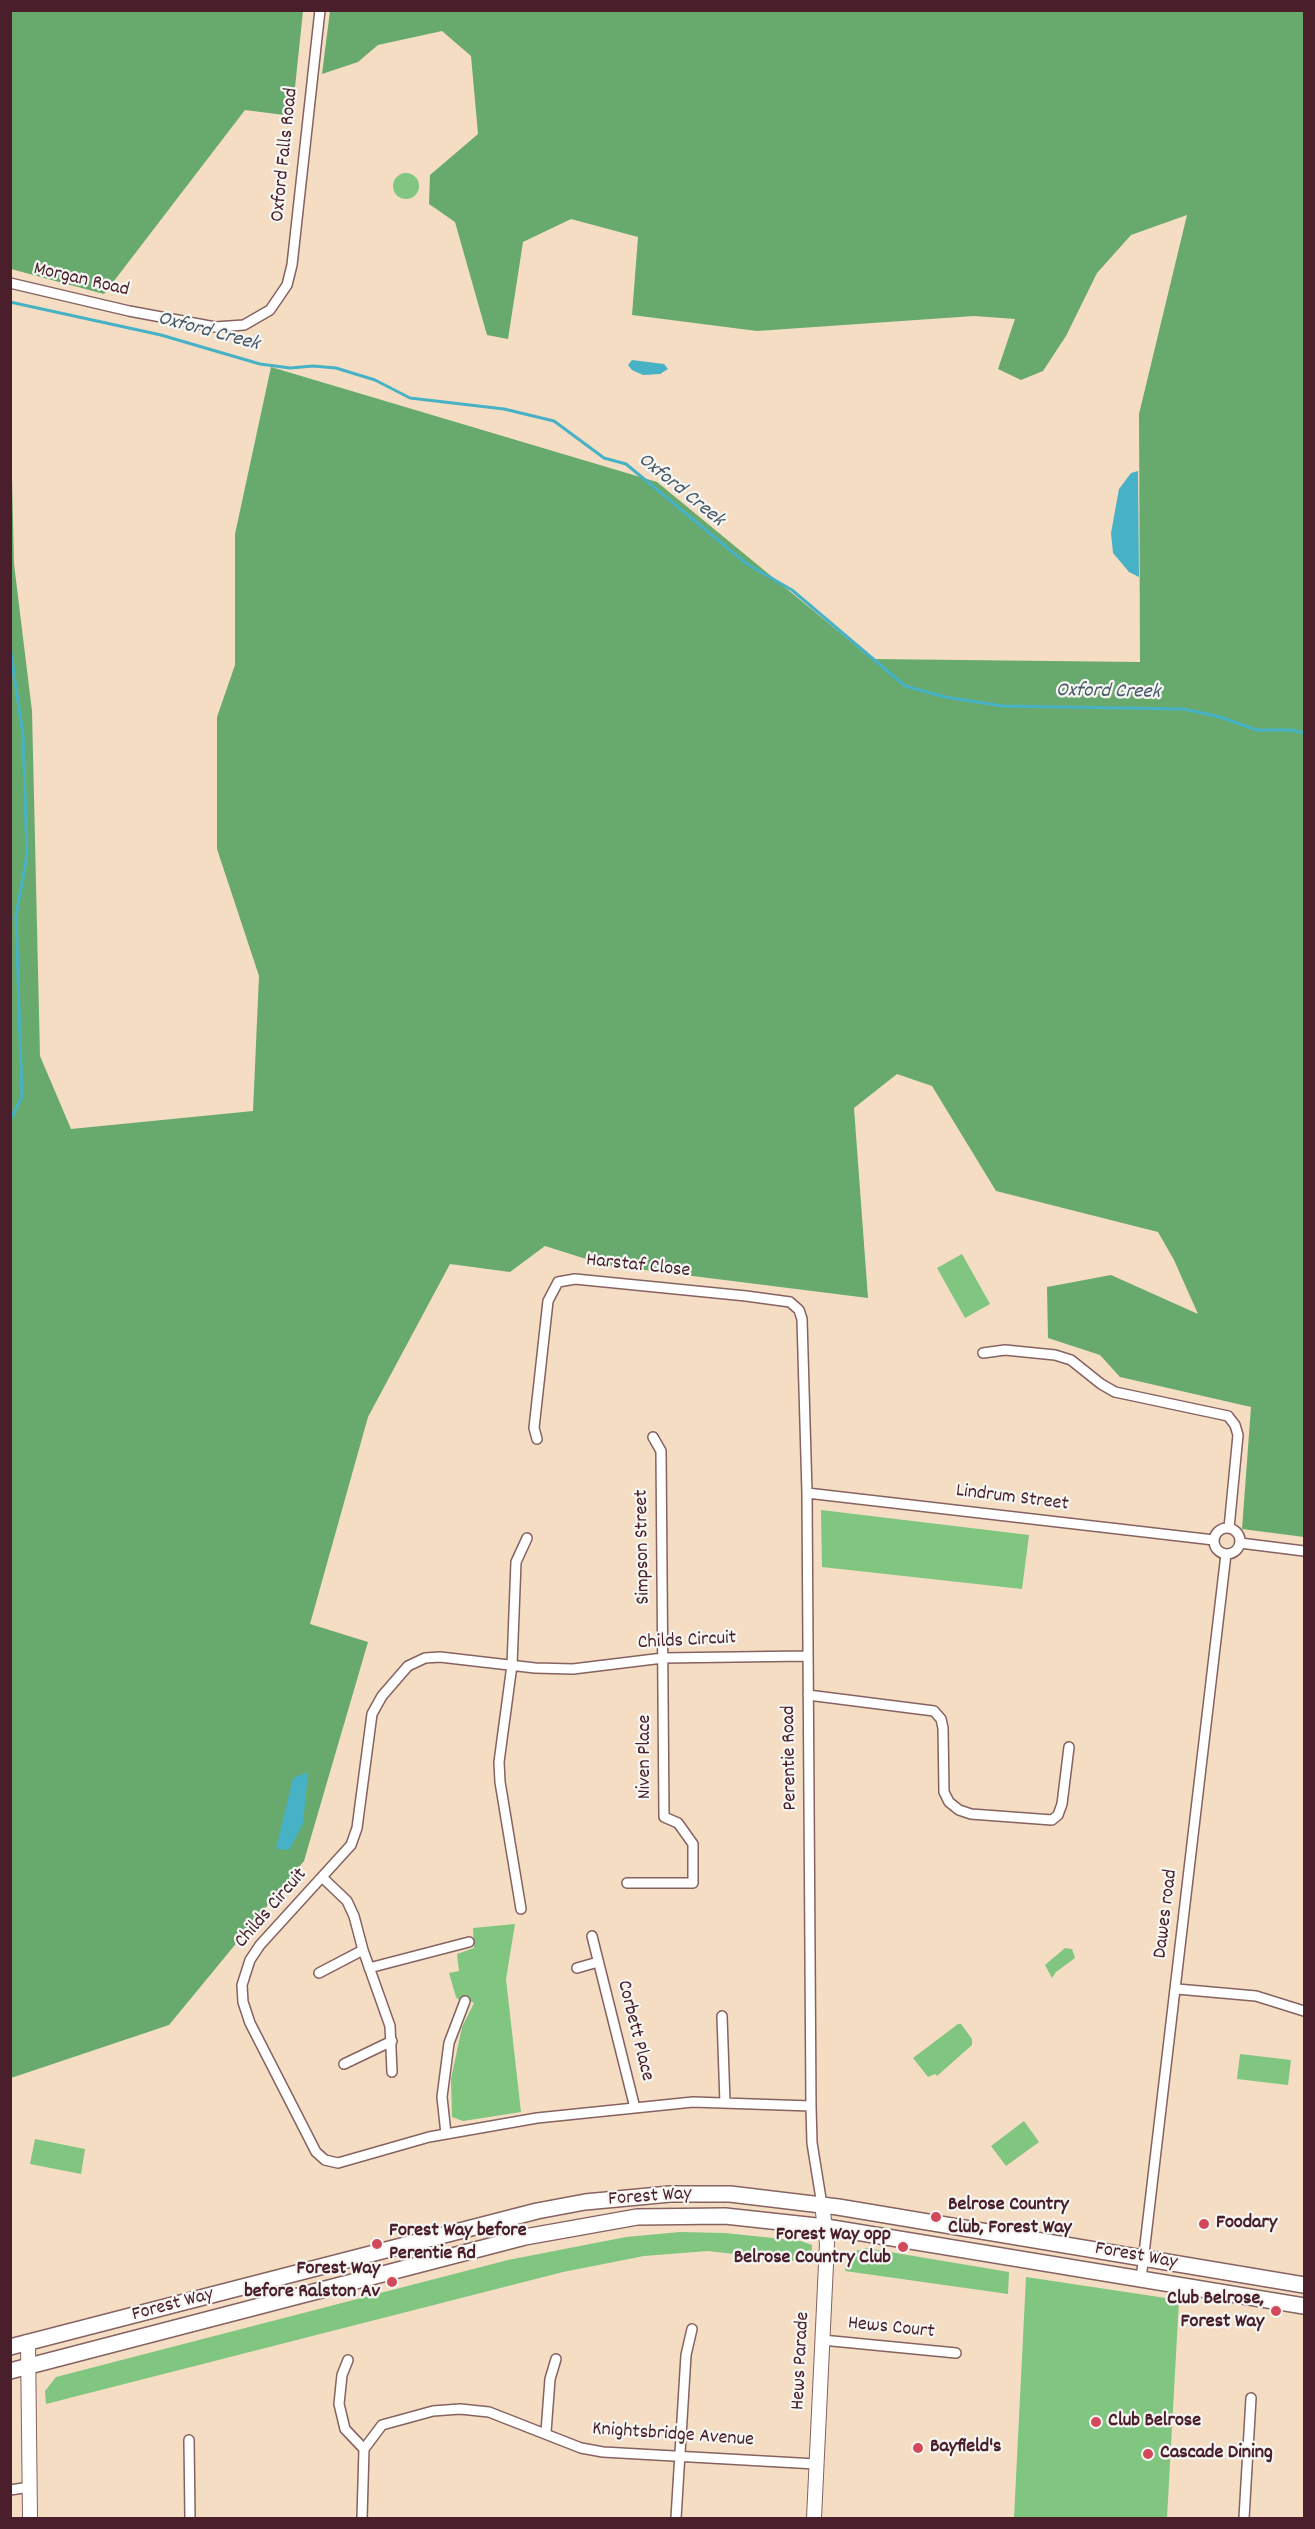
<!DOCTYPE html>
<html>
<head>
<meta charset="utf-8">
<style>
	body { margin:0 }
	#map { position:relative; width:1315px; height:2529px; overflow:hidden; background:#f4ddc3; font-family:Dekko,sans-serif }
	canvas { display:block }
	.frame { position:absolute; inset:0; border:12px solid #4a1f2b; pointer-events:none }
</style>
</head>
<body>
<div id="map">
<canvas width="1315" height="2529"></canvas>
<div class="frame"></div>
</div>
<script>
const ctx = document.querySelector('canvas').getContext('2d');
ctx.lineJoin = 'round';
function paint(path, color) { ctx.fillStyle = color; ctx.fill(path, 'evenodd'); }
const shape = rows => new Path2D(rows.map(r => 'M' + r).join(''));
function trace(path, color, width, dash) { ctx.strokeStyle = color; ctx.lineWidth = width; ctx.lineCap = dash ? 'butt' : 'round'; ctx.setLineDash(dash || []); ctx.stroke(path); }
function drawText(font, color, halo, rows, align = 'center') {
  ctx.font = font + ' Dekko,sans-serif'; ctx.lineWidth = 4.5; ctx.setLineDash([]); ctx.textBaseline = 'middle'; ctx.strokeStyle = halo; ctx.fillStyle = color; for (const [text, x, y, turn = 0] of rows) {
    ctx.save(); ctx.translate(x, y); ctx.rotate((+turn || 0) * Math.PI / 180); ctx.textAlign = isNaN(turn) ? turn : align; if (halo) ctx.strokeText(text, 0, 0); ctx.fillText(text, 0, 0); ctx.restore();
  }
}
paint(shape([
	'393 186a13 13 0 1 1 26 0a13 13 0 1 1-26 0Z',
	[962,1254,990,1304,965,1318,937,1268],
	[821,1510,1029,1535,1022,1589,822,1567],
	[515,1924,506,1979,521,2112,463,2121,452,2117,451,2079,462,2027,474,2003,463,1997,459,2000,456,1997,449,1973,459,1971,457,1954,474,1948,473,1928],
	[1065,1948,1072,1949,1075,1958,1056,1972,1052,1978,1045,1965],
	[958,2024,961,2024,972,2039,972,2045,937,2076,935,2074,928,2077,913,2058],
	[1240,2054,1291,2060,1288,2085,1237,2079],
	[1024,2121,1039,2142,1006,2166,991,2146],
	[35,2139,85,2149,81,2174,30,2164],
	[680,2232,725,2233,801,2241,812,2245,811,2263,708,2251,644,2256,563,2272,46,2404,45,2391,56,2377,508,2260,626,2237],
	[866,2248,1009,2272,1008,2294,845,2271,849,2253],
	[1026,2277,1179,2300,1167,2518,1014,2518]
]), '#80c580');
paint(shape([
	[10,11,303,11,292,116,245,110,104,294,11,269],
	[330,11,1304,11,1304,1537,1242,1529,1251,1407,1120,1377,1100,1355,1048,1338,1047,1287,1111,1275,1198,1314,1174,1260,1158,1232,996,1191,932,1086,897,1074,854,1108,868,1298,605,1265,545,1246,510,1272,450,1264,368,1417,310,1624,368,1642,304,1861,169,2025,11,2078,10,389,14,564,32,711,40,1056,71,1129,253,1111,259,976,217,849,217,717,235,665,235,534,271,367,657,482,872,659,1140,662,1139,414,1187,215,1131,235,1097,273,1066,336,1043,371,1021,380,998,369,1015,319,974,316,757,331,632,315,638,237,571,219,523,242,508,339,487,335,455,222,429,204,430,175,478,134,471,56,442,31,378,45,358,62,322,74]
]), '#68aa6e');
paint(shape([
	[632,360,664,364,668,369,660,374,643,375,632,370,628,365],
	[1138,471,1139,577,1129,572,1113,553,1111,533,1119,489,1131,473],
	[308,1772,303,1824,289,1850,276,1849,293,1778]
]), '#47b1c5');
trace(shape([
	[10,302,161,335,260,364,290,368,313,366,336,368,375,380,410,398,504,409,554,421,604,458,626,464,747,564,792,590,905,686,945,697,1003,706,1184,709,1220,717,1257,730,1291,730,1304,733],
	[10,647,23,735,27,855,16,916,22,1097,10,1120]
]), '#47b1c5', 3);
const street = shape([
	[10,283,129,311,215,327,244,325,270,310,287,285,292,265,320,10],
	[983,1353,1005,1350,1055,1355,1071,1360,1101,1384,1115,1392,1228,1416,1235,1425,1238,1435,1229,1528],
	[537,1439,534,1428,548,1301,558,1282,575,1279,746,1296,790,1302,799,1310,802,1319,807,1493,811,2106,812,2143,822,2205],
	[807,1493,1214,1540],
	'1214 1541a13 13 0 1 1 26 0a13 13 0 1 1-26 0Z',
	[1240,1543,1304,1551],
	[807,1656,663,1658,573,1669,535,1668,440,1657,425,1658,408,1666,382,1696,372,1714,357,1828,351,1845,260,1945,250,1960,242,1985,243,2002,250,2023,316,2152,325,2160,338,2163,429,2137,537,2118,693,2102,811,2106],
	[808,1695,934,1711,941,1719,943,1728,944,1792,949,1802,959,1810,971,1814,1052,1820,1058,1815,1062,1804,1069,1747],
	[323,1878,347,1901,354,1916,363,1950,390,2026,392,2072],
	[627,1883,693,1883,693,1844,678,1823,664,1817,661,1451,653,1437],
	[521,1909,500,1782,499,1762,512,1665,516,1562,527,1538],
	[592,1936,635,2108],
	[369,1968,469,1942],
	[577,1968,598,1962],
	[319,1973,363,1950],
	[1177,1989,1256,1996,1304,2011],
	[722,2016,725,2103],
	[344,2064,392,2041],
	[446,2134,442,2097,449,2043,465,2001],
	[1141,2279,1226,1554],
	[822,2340,956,2353],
	[348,2360,342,2375,339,2404,345,2429,364,2449],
	[546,2432,550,2379,556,2359],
	[189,2440,190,2518],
	[10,2490,30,2487],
	[362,2518,364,2449,382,2425,433,2411,460,2409,489,2412,581,2448,603,2452,816,2464],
	[676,2518,686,2355,692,2329],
	[1244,2518,1251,2398]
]);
const secondary = shape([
	[28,2342,30,2518],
	[814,2518,827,2243,822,2205]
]);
const primary = shape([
	[10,2347,537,2211,585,2202,670,2194,730,2194,838,2207,1304,2285],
	[10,2371,525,2237,637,2217,725,2216,826,2227,1304,2306]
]);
trace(street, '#866260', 12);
trace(secondary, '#866260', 16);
trace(primary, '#866260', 18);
trace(street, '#fff', 9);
trace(secondary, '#fff', 14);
trace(primary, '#fff', 15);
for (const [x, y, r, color] of [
	[936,2217,6,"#d1495b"],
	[1204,2224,6,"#d1495b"],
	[377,2244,6,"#d1495b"],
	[903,2247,6,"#d1495b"],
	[392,2282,6,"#d1495b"],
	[1276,2311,6,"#d1495b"],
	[1096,2422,6,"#d1495b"],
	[918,2448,6,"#d1495b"],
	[1148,2454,6,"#d1495b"]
]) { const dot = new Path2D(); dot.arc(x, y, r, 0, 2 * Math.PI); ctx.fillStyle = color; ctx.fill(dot); trace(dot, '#f6f6f2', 2); }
drawText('20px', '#4a1f2b', '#f6f6f2', [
	["Oxford Falls Road",286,155,-84],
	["Morgan Road",81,281,13],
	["Harstaf Close",638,1267,6],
	["Lindrum Street",1012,1499,7],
	["Simpson Street",644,1547,-91],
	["Childs Circuit",687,1642,-3],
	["Niven Place",646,1757,-90],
	["Perentie Road",791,1758,-91],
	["Childs Circuit",272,1909,-49],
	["Dawes road",1167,1914,-83],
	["Corbett Place",634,2031,76],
	["Forest Way",650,2198,-4],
	["Forest Way",1136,2257,10],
	["Forest Way",173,2306,-15],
	["Hews Court",891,2329,6],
	["Hews Parade",802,2361,-87],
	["Knightsbridge Avenue",673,2436,4]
]);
drawText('bold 20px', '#4a1f2b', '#f6f6f2', [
	["Belrose Country",948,2206],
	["Club, Forest Way",948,2229],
	["Foodary",1216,2224],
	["Forest Way before",389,2232],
	["Perentie Rd",389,2255],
	["Forest Way opp",891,2236,"right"],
	["Belrose Country Club",891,2259,"right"],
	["Forest Way",380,2270,"right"],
	["before Ralston Av",380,2293,"right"],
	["Club Belrose,",1264,2300,"right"],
	["Forest Way",1264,2323,"right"],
	["Club Belrose",1108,2422],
	["Bayfield's",930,2448],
	["Cascade Dining",1160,2454]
], 'left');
drawText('italic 21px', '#495969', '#f6f6f2', [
	["Oxford Creek",208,333,15],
	["Oxford Creek",680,491,39],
	["Oxford Creek",1108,693,1]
]);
</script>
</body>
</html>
